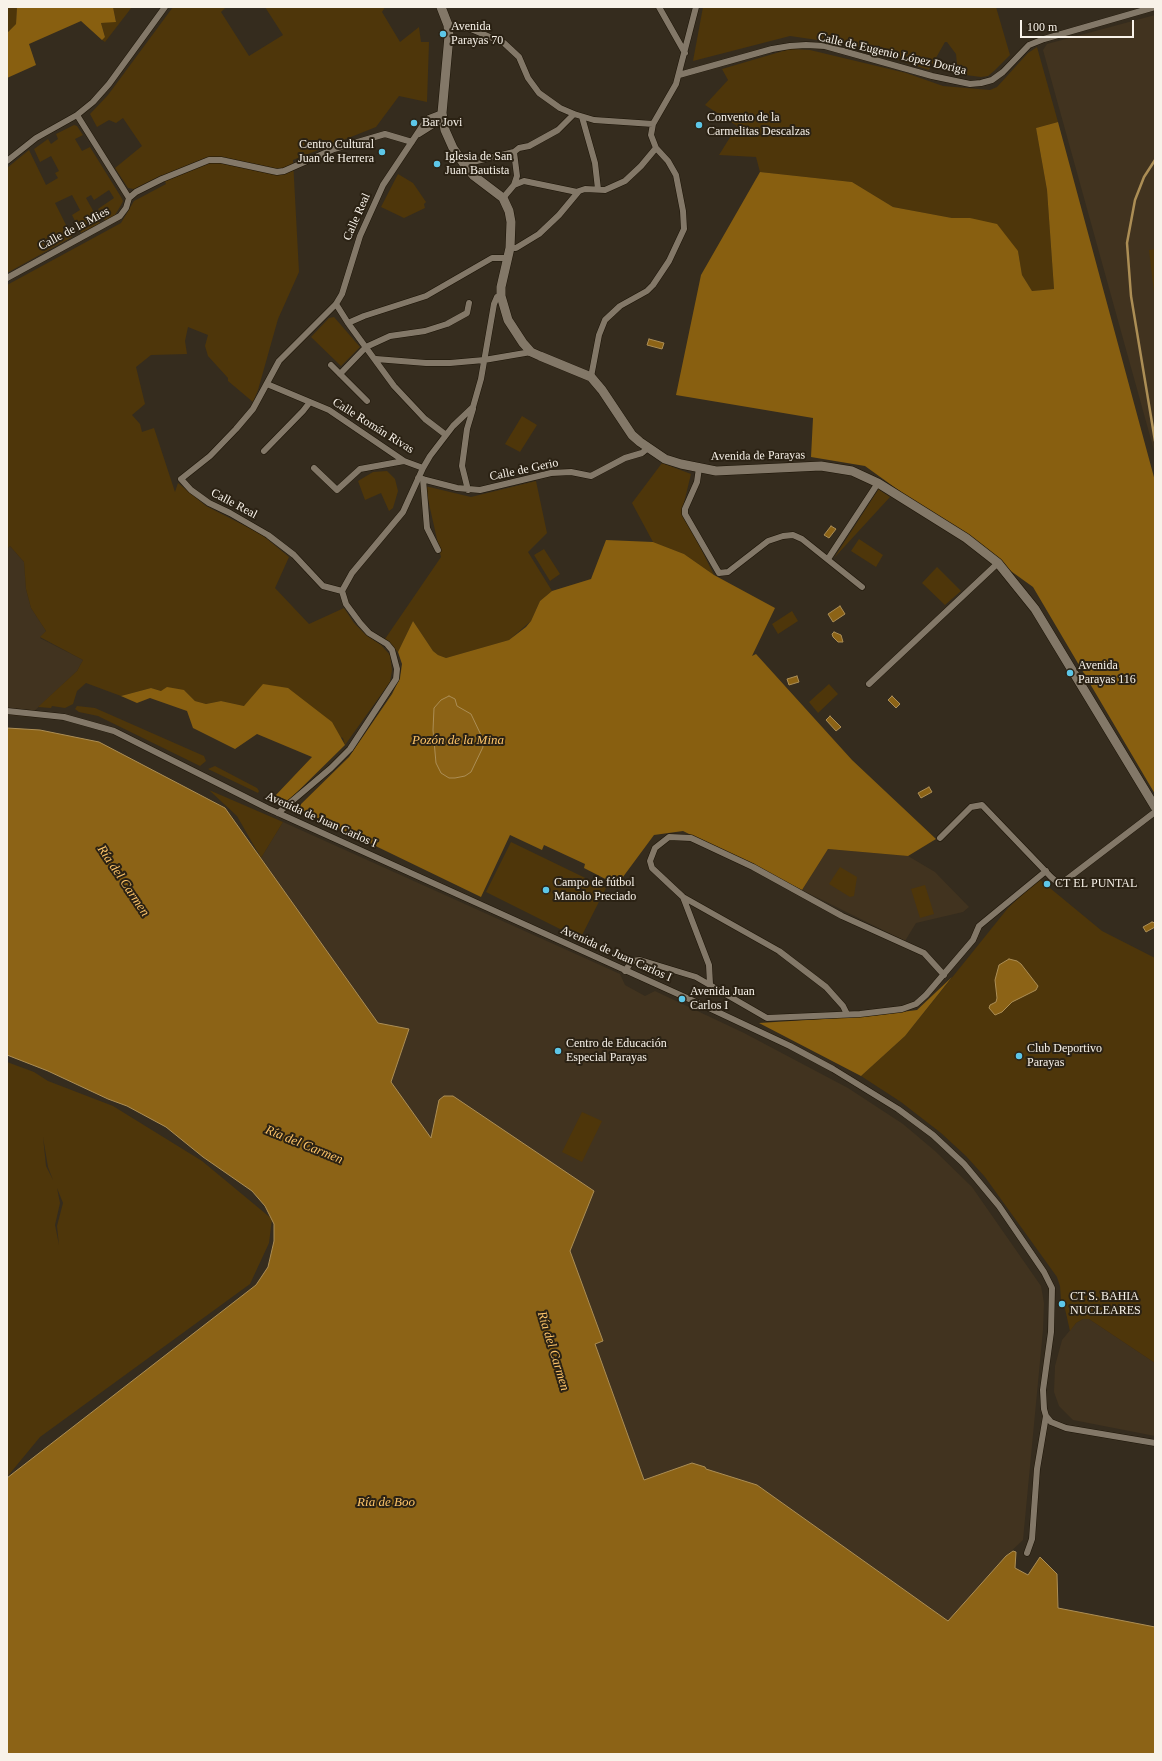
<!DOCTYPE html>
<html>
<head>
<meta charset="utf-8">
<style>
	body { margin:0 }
	#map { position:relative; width:1162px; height:1761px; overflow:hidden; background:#352c1e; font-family:"Times New Roman",serif }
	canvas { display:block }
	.frame { position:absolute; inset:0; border:8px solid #f8f2e9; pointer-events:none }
	.scale { position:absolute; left:1020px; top:20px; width:114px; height:18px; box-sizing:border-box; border:2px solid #f8f2e9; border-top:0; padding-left:5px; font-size:12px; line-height:14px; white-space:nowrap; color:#f8f2e9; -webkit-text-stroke:3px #2b2214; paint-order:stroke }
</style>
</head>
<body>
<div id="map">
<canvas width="1162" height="1761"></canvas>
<div class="frame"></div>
<div class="scale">100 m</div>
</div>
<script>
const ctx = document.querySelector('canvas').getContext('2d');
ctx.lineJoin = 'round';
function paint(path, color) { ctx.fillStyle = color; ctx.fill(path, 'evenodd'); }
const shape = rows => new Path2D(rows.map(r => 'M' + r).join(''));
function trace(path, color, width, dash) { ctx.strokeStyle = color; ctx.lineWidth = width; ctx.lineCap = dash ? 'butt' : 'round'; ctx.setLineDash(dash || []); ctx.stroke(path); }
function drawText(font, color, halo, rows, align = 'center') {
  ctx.font = font + ' "Times New Roman",serif'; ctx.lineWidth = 4; ctx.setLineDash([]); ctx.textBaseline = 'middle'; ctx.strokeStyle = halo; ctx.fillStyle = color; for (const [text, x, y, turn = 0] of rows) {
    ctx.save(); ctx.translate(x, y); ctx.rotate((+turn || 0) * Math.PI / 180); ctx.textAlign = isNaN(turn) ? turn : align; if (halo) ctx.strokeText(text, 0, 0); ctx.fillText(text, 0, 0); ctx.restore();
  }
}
paint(shape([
	[1155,15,1155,454,1043,50,1047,44],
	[10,546,24,562,26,589,31,608,46,631,40,638,83,660,77,671,28,717,7,715,7,549],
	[283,822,620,974,625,985,645,996,655,991,744,1033,848,1088,903,1124,935,1151,972,1187,1041,1286,1044,1303,1043,1330,1023,1540,1006,1556,948,1621,757,1485,706,1469,705,1467,692,1463,644,1480,595,1344,603,1341,570,1251,594,1191,439,1100,431,1139,391,1082,409,1029,378,1023,261,858],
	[828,849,908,856,935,872,969,907,963,912,916,923,905,941,802,890],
	[1083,1319,1089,1319,1155,1363,1155,1436,1073,1420,1059,1406,1054,1392,1055,1366,1062,1340,1076,1323]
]), '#41331f');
paint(shape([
	[7,7,17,7,16,24,7,33],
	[113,7,132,7,105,42,102,40,105,36,101,23,116,21],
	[173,7,226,7,221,12,249,56,283,35,265,7,385,7,382,12,400,42,419,27,421,42,429,42,427,102,399,96,376,127,293,160,299,272,278,319,258,390,253,402,228,381,228,378,208,356,205,346,208,335,188,327,185,341,187,354,151,355,136,367,145,404,132,415,140,424,142,432,154,428,175,492,178,483,206,506,261,534,289,557,275,588,309,624,344,608,354,623,366,635,381,645,390,655,392,670,390,682,345,745,343,738,244,706,221,701,206,704,195,701,184,690,161,691,151,688,121,696,86,683,77,691,73,704,65,708,52,706,51,708,38,707,77,671,83,660,40,637,46,631,31,608,26,589,24,562,10,546,7,549,7,285,121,223,134,201,166,184,162,175,134,189,128,188,115,168,142,146,123,118,116,123,109,120,97,127,90,114,108,95],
	[703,7,996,7,1010,55,994,71,988,76,981,77,958,74,956,54,947,42,945,42,929,70,852,45,790,36,693,61],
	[1037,47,1058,122,1036,128,1047,190,1054,289,1032,291,1022,275,1018,251,970,218,952,218,893,207,852,182,760,172,756,157,719,155,737,126,705,105,728,80,722,69,790,49,810,50,906,73,943,86,990,90,997,87,1028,53],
	[74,125,77,126,83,135,75,139,82,151,90,147,121,197,123,201,121,205,115,215,105,221,98,209,114,198,109,190,94,200,91,195,86,198,100,223,81,233,72,215,80,210,72,195,55,203,72,237,7,273,7,168,29,150,46,185,58,178,55,173,59,171,51,156,40,162,34,149,48,139,51,144,58,139,56,134],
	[398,174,413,183,426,202,424,204,425,208,404,218,381,207],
	[1155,249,1155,301,1149,250],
	[334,317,360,347,341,366,311,337,329,318],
	[522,416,537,425,520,452,505,444],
	[662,463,691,474,682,511,714,575,684,554,653,542,632,503],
	[387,471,395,479,398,491,393,508,389,511,381,493,365,500,358,481,373,472],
	[536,481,547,533,528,552,552,591,540,601,531,621,509,640,446,658,438,655,433,651,413,621,398,652,385,639,441,557,425,486,471,497],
	[878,489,890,497,834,558,878,490],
	[859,539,883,555,876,567,851,551],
	[544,549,560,574,550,581,534,555],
	[937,567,961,591,945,605,922,583],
	[792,611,798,621,778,634,772,624],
	[829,684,838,694,818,713,809,702],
	[77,706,95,708,204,756,206,761,200,766,98,716,79,712,75,709],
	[215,766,257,788,259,791,258,793,208,769],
	[209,790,283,822,261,858,237,816],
	[511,842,606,888,580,939,486,892],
	[840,867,857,877,854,896,850,897,829,884],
	[1039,879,1102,931,1155,958,1155,1363,1089,1319,1083,1319,1076,1323,1070,1331,1063,1300,1061,1300,1060,1286,1057,1277,985,1177,966,1156,941,1133,901,1102,861,1076,905,1036,1008,908],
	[925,885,934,914,920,918,911,889],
	[7,1062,34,1072,48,1081,113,1106,202,1161,272,1219,269,1243,250,1284,40,1437,7,1477],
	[43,1137,48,1167,53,1180,46,1166],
	[57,1188,63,1203,57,1226,59,1245,55,1225,60,1203],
	[582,1112,602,1121,582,1162,562,1152]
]), '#4e360a');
paint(shape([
	[17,7,113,7,116,22,101,23,105,37,102,40,81,21,29,44,36,65,7,78,7,33,16,24],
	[1058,122,1155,481,1155,794,1033,587,865,466,811,457,813,418,676,395,701,275,760,172,852,182,893,207,952,218,970,218,997,224,1018,251,1022,275,1032,291,1054,289,1047,190,1036,128],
	[606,540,653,542,684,554,714,575,775,608,752,656,756,654,852,760,936,839,908,856,828,849,802,890,683,831,654,835,617,885,584,868,585,864,544,845,542,850,510,835,481,897,297,808,349,757,392,694,400,678,402,664,398,652,413,621,433,651,438,655,446,658,509,640,526,627,531,621,540,601,552,591,591,579],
	[263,684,288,688,332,722,345,745,288,801,275,796,312,757,257,734,235,749,193,728,187,711,150,698,137,703,121,696,151,688,161,691,167,687,184,690,195,701,206,704,221,701,244,706],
	[952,977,905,1036,861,1076,759,1023,871,1016,917,1010]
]), '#885f10');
const water = shape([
	[649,339,664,343,662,349,647,345,649,339],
	[831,526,836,529,829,538,824,535,831,526],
	[840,606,845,614,833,622,828,614,840,606],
	[834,632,841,635,843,642,838,642,833,637,832,634,834,632],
	[797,676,799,682,789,685,787,679,797,676],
	[449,696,455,699,457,706,471,714,481,735,483,747,471,772,465,776,455,778,449,778,441,773,436,763,433,730,434,708,441,700,449,696],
	[892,696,900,704,896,708,888,700,892,696],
	[830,716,841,727,836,731,826,720,830,716],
	[7,728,40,730,99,742,225,808,378,1023,409,1029,391,1082,431,1138,439,1100,444,1096,453,1096,594,1191,570,1251,603,1341,595,1344,644,1480,692,1463,705,1467,706,1469,757,1485,948,1621,1006,1556,1013,1551,1016,1552,1015,1568,1028,1575,1040,1557,1057,1574,1058,1608,1155,1627,1155,1754,7,1754,7,1478,256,1285,268,1267,274,1241,274,1224,265,1206,252,1191,203,1157,166,1127,127,1106,108,1099,48,1071,7,1055,7,728],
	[929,787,932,792,921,798,918,793,929,787],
	[1152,922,1155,923,1155,927,1146,932,1143,927,1152,922],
	[1009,959,1017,961,1021,964,1038,986,1036,990,1012,1002,1002,1012,995,1015,989,1008,990,1005,996,1002,997,998,995,980,999,965,1009,959]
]);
paint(water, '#8c6316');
trace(water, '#ac8e55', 1);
trace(shape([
	[1155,160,1144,177,1135,200,1127,243,1131,296,1155,441]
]), '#ac8e55', 2.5);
const street = shape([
	[659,7,685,53],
	[448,25,471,29,504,43,519,57,528,78,539,93,560,108,574,114,594,120,653,124],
	[679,75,772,49,790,46,806,45,825,46,932,76,970,84,981,83,992,80,1003,72,1029,45,1044,39,1155,7],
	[77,115,129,198],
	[582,117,595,163,598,189],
	[419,134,438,122,442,117],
	[7,161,36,138,77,115,93,102,109,84,165,7],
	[464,164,514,152,519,148,529,146,558,130,574,114],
	[514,185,517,176,514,152],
	[503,198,514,185,524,181,577,192],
	[510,248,516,248,539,234,559,215,579,191,585,189,605,190,625,181,641,166,656,148],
	[7,278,120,216,126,208,129,198,136,192,162,179,209,160,221,160,277,172,284,171,334,149,385,134,412,142],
	[336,304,348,323,394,386,425,419,446,435],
	[348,323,364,316,426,296,492,258,507,258],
	[376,359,426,363,450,363,484,360,531,352],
	[331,365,367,401],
	[340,374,366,347,390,336,425,331,447,324,467,313,469,303],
	[591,377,599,335,605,320,620,306,647,291,653,285,669,261,684,229,683,211,676,175,668,161,656,148,651,135,653,124,676,84,696,7],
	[267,384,329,410,404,461,423,468],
	[264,451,303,411,310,402],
	[314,468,337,490,360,469,404,461],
	[699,468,697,482,685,509,685,514,719,573,728,572,768,541,783,536,793,535,802,539,862,587],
	[418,478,457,488,480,490,551,473,571,472,591,476,625,458,642,453,649,447],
	[423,479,427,528,438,550],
	[468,490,462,466,467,429,473,409],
	[828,559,878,483],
	[342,591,323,586,294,555,268,535,230,513,209,503,191,490,181,479,210,456,236,429,253,409,279,361,336,304,342,294,360,236,383,185,423,125,429,118,442,113],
	[342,591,352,573,403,512,423,468,430,456,453,426,473,407,481,379,494,304,497,297,501,296],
	[869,684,998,563],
	[7,711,64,717,114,731,267,808,709,1008,790,1046,833,1069,898,1109,933,1135,964,1164,999,1206,1044,1272,1052,1288,1051,1332,1043,1390,1044,1409,1046,1416,1051,1422,1066,1428,1155,1443],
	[278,813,331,768,350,749,396,679,397,669,392,650,387,644,369,633,360,623,346,604,342,591],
	[940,838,971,807,982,805,1051,877,1058,883,1062,883,1155,812],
	[683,897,709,965,710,984],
	[625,971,632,961,640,960,696,977,767,1018,860,1014,902,1009,916,1004,926,995,973,940,979,926,1046,871],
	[847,1014,843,1006,826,987,779,951,683,897,652,868,650,861,655,848,669,837,691,838,753,867,842,916,924,953,944,975],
	[1027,1553,1032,1539,1037,1469,1046,1416]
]);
const secondary = shape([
	[441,7,448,25,449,36,442,113,445,130,453,148,464,164,474,176,503,198,509,211,511,222,510,248,501,287,501,296,508,320,523,343,531,352,540,356,591,377,602,390,632,435,640,442,665,459,681,464,716,471,821,466,852,471,878,483,966,538,998,563,1035,609,1155,807]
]);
trace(street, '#1c1407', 7);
trace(secondary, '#1c1407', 10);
trace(street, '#837868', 6);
trace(secondary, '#837868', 9);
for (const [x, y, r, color] of [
	[443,34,4,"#5dc7e8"],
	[414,123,4,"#5dc7e8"],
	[699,125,4,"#5dc7e8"],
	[382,152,4,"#5dc7e8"],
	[437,164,4,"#5dc7e8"],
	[1070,673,4,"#5dc7e8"],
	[1047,884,4,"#5dc7e8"],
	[546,890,4,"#5dc7e8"],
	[682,999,4,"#5dc7e8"],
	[558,1051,4,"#5dc7e8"],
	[1019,1056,4,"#5dc7e8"],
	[1062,1304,4,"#5dc7e8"]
]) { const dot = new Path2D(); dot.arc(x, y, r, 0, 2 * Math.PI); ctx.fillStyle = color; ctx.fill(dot); trace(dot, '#2b2214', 1.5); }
drawText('12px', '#f8f2e9', '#2b2214', [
	["Avenida",451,27],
	["Parayas 70",451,41],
	["Convento de la",707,118],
	["Carmelitas Descalzas",707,132],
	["Bar Jovi",422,123],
	["Centro Cultural",374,145,"right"],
	["Juan de Herrera",374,159,"right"],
	["Iglesia de San",445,157],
	["Juan Bautista",445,171],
	["Avenida",1078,666],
	["Parayas 116",1078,680],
	["Campo de fútbol",554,883],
	["Manolo Preciado",554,897],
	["CT EL PUNTAL",1055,884],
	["Avenida Juan",690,992],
	["Carlos I",690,1006],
	["Centro de Educación",566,1044],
	["Especial Parayas",566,1058],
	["Club Deportivo",1027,1049],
	["Parayas",1027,1063],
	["CT S. BAHIA",1070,1297],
	["NUCLEARES",1070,1311]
], 'left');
drawText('12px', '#f8f2e9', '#2b2214', [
	["Calle de Eugenio López Doriga",892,54,13],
	["Calle Real",357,217,-66],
	["Calle de la Mies",74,229,-28],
	["Calle Román Rivas",373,426,32],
	["Avenida de Parayas",758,456,-1],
	["Calle de Gerio",524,470,-12],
	["Calle Real",234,504,28],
	["Avenida de Juan Carlos I",321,820,24],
	["Avenida de Juan Carlos I",616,954,24]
]);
drawText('italic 13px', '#fdc469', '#2b2214', [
	["Pozón de la Mina",458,741],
	["Ría del Carmen",123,881,56],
	["Ría del Carmen",304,1145,22],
	["Ría del Carmen",553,1351,73],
	["Ría de Boo",386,1503]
]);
</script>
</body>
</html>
